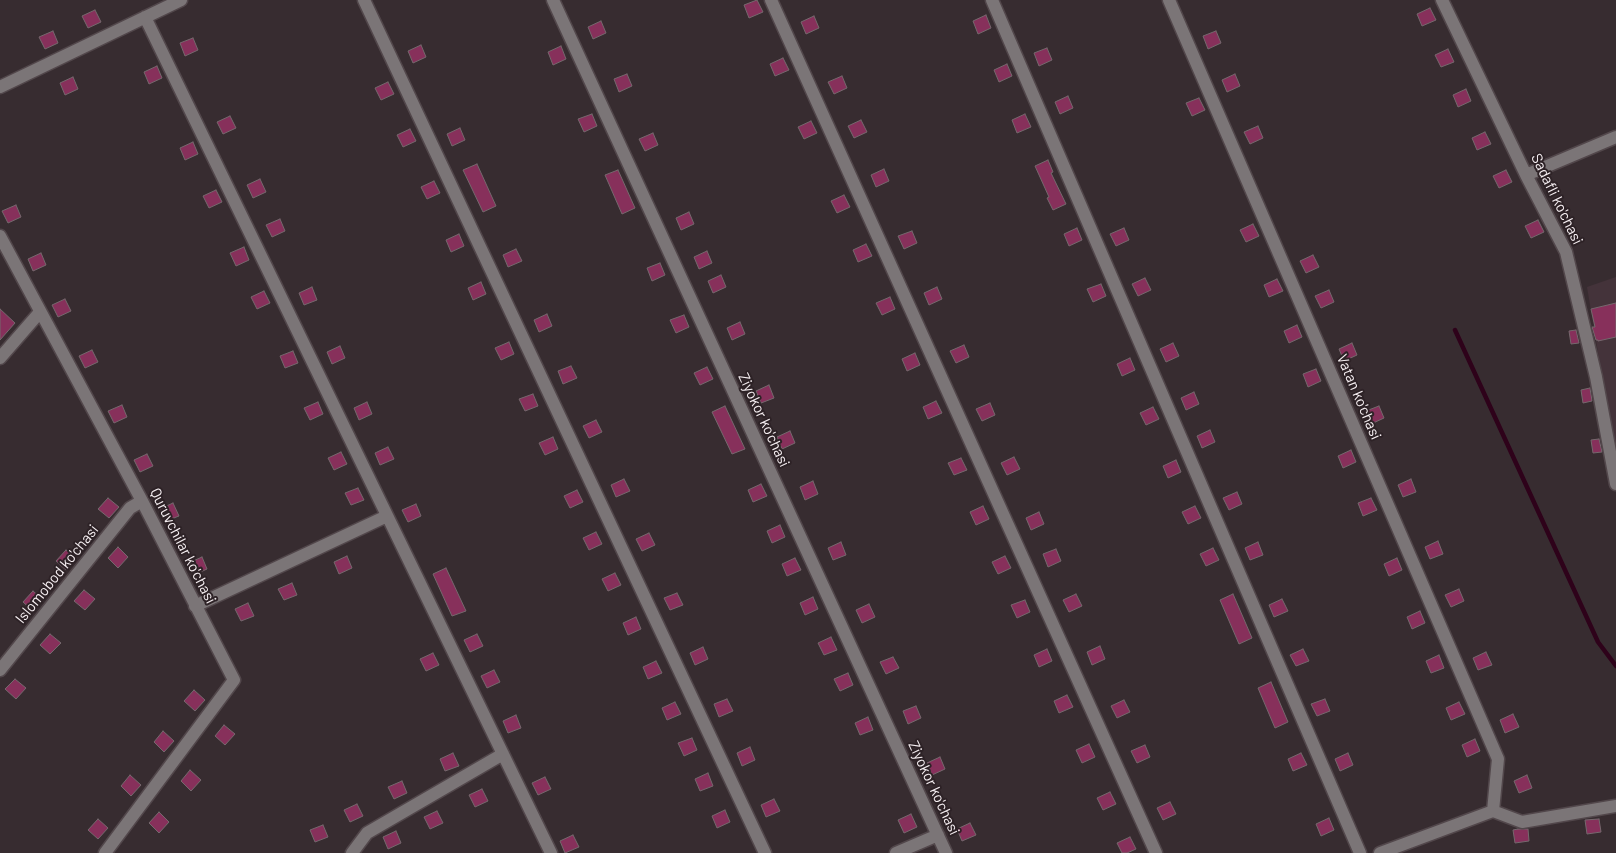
<!DOCTYPE html>
<html>
<head>
<meta charset="utf-8">
<style>
	body { margin:0 }
	canvas { display:block; background:#372c30 }
</style>
</head>
<body>
<canvas width="1616" height="853"></canvas>
<script>
const ctx = document.querySelector('canvas').getContext('2d');
ctx.lineJoin = 'round';
function paint(path, color) { ctx.fillStyle = color; ctx.fill(path, 'evenodd'); }
const shape = rows => new Path2D(rows.map(r => 'M' + r).join(''));
function trace(path, color, width, dash) { ctx.strokeStyle = color; ctx.lineWidth = width; ctx.lineCap = dash ? 'butt' : 'round'; ctx.setLineDash(dash || []); ctx.stroke(path); }
function drawText(font, color, halo, rows, align = 'center') {
  ctx.font = font + ' Barlow,sans-serif'; ctx.lineWidth = 4; ctx.setLineDash([]); ctx.textBaseline = 'middle'; ctx.strokeStyle = halo; ctx.fillStyle = color; for (const [text, x, y, turn = 0] of rows) {
    ctx.save(); ctx.translate(x, y); ctx.rotate((+turn || 0) * Math.PI / 180); ctx.textAlign = isNaN(turn) ? turn : align; if (halo) ctx.strokeText(text, 0, 0); ctx.fillText(text, 0, 0); ctx.restore();
  }
}
paint(shape([
	[1616,277,1616,459,1587,287]
]), '#44333a');
trace(shape([
	[1455,330,1598,642,1616,666]
]), '#2e021a', 4.5);
const building = shape([
	[757,0,763,12,749,18,744,5,757,0],
	[1430,8,1436,20,1422,26,1417,14,1430,8],
	[95,10,101,22,88,28,82,16,95,10],
	[986,15,991,28,978,34,973,21,986,15],
	[814,16,819,28,806,34,801,22,814,16],
	[601,21,606,33,593,39,588,27,601,21],
	[53,31,58,43,45,49,39,37,53,31],
	[1216,31,1221,43,1208,49,1203,36,1216,31],
	[193,38,198,50,185,56,180,43,193,38],
	[421,45,426,57,413,63,408,51,421,45],
	[561,46,566,59,553,65,548,52,561,46],
	[1047,48,1052,60,1039,66,1034,53,1047,48],
	[1448,49,1454,62,1441,67,1435,55,1448,49],
	[783,58,789,70,775,76,770,64,783,58],
	[1007,64,1012,76,999,82,994,70,1007,64],
	[157,66,162,78,149,84,144,72,157,66],
	[627,74,632,86,619,92,614,79,627,74],
	[1235,74,1240,86,1227,92,1222,80,1235,74],
	[842,76,847,88,834,94,828,82,842,76],
	[73,77,78,89,65,95,60,83,73,77],
	[388,82,394,94,381,100,375,88,388,82],
	[1466,89,1471,101,1458,107,1453,95,1466,89],
	[1068,96,1073,108,1060,114,1055,102,1068,96],
	[1199,98,1205,110,1192,116,1186,103,1199,98],
	[592,114,597,126,584,132,578,119,592,114],
	[1025,114,1031,127,1017,133,1012,120,1025,114],
	[230,116,236,128,223,134,217,122,230,116],
	[861,120,867,132,854,138,848,126,861,120],
	[811,121,817,133,804,139,798,127,811,121],
	[1258,126,1263,138,1250,144,1244,132,1258,126],
	[460,128,465,140,452,146,447,134,460,128],
	[410,129,416,141,403,147,397,135,410,129],
	[1485,132,1491,144,1477,150,1472,138,1485,132],
	[653,133,658,145,645,151,639,139,653,133],
	[193,142,198,154,185,160,180,148,193,142],
	[1048,160,1053,172,1051,173,1066,204,1053,210,1047,198,1049,197,1035,166,1048,160],
	[477,164,496,206,483,212,463,170,477,164],
	[884,169,889,181,876,187,871,175,884,169],
	[618,170,635,208,622,214,605,175,618,170],
	[1506,170,1512,182,1499,188,1493,176,1506,170],
	[260,179,266,192,253,198,247,185,260,179],
	[434,181,440,193,427,199,421,187,434,181],
	[216,190,222,202,209,208,203,196,216,190],
	[844,195,850,207,837,213,831,201,844,195],
	[16,205,21,217,8,223,2,211,16,205],
	[689,212,694,224,681,230,676,218,689,212],
	[280,219,285,231,272,237,266,225,280,219],
	[1538,220,1544,232,1531,238,1525,226,1538,220],
	[1253,224,1259,236,1246,242,1240,230,1253,224],
	[1077,228,1082,240,1069,246,1064,234,1077,228],
	[1124,228,1129,240,1116,246,1110,234,1124,228],
	[912,231,917,243,904,249,898,236,912,231],
	[459,234,464,246,451,252,446,240,459,234],
	[866,244,872,256,858,262,853,250,866,244],
	[244,247,249,260,236,266,230,253,244,247],
	[516,249,522,261,508,267,503,255,516,249],
	[707,251,712,263,699,269,694,257,707,251],
	[41,253,46,265,33,271,28,259,41,253],
	[1313,255,1319,267,1306,273,1300,261,1313,255],
	[660,263,665,275,652,281,647,268,660,263],
	[721,275,726,287,713,293,708,281,721,275],
	[1145,278,1151,290,1138,296,1132,284,1145,278],
	[1277,279,1283,291,1269,297,1264,285,1277,279],
	[481,282,486,294,473,300,468,288,481,282],
	[1101,284,1106,296,1093,302,1087,289,1101,284],
	[312,287,317,300,304,305,299,293,312,287],
	[937,287,942,299,929,305,924,293,937,287],
	[1329,290,1334,302,1321,308,1315,296,1329,290],
	[264,291,270,303,257,309,251,297,264,291],
	[890,297,895,309,882,315,876,303,890,297],
	[65,299,71,311,58,317,52,305,65,299],
	[1616,303,1616,337,1598,341,1598,340,1596,340,1592,327,1595,327,1591,309,1616,303],
	[0,309,15,323,0,340,0,309],
	[547,314,552,326,539,332,534,320,547,314],
	[684,315,689,327,676,333,670,320,684,315],
	[740,322,745,334,732,340,727,328,740,322],
	[1297,325,1302,337,1289,343,1284,331,1297,325],
	[1576,330,1579,343,1571,344,1569,331,1576,330],
	[509,342,514,354,501,360,495,348,509,342],
	[1173,343,1179,356,1166,362,1160,349,1173,343],
	[1352,343,1357,355,1344,361,1339,349,1352,343],
	[964,345,969,357,956,363,950,351,964,345],
	[340,346,345,358,332,364,327,352,340,346],
	[92,350,98,362,85,368,79,356,92,350],
	[293,351,298,363,285,368,280,356,293,351],
	[915,353,920,365,907,371,902,359,915,353],
	[1130,358,1135,370,1122,376,1117,364,1130,358],
	[571,366,577,378,563,384,558,371,571,366],
	[707,367,713,379,700,385,694,373,707,367],
	[1316,369,1321,381,1308,387,1303,374,1316,369],
	[769,385,774,398,761,403,756,391,769,385],
	[1590,388,1592,401,1583,403,1581,390,1590,388],
	[1194,392,1199,404,1186,410,1181,398,1194,392],
	[533,394,538,406,525,411,519,399,533,394],
	[936,401,942,413,928,419,923,407,936,401],
	[318,402,323,414,310,420,304,408,318,402],
	[367,402,372,414,359,420,354,408,367,402],
	[990,403,995,415,982,421,976,409,990,403],
	[122,405,127,417,114,423,108,411,122,405],
	[725,406,745,449,732,454,712,412,725,406],
	[1379,406,1384,418,1371,424,1366,411,1379,406],
	[1153,407,1159,419,1146,425,1140,413,1153,407],
	[596,420,602,432,589,438,583,426,596,420],
	[1210,430,1215,442,1202,448,1197,436,1210,430],
	[790,431,795,443,782,449,777,437,790,431],
	[553,437,558,449,545,455,539,443,553,437],
	[1599,439,1602,452,1593,453,1591,440,1599,439],
	[388,447,394,459,380,465,375,453,388,447],
	[1351,450,1356,462,1343,468,1338,456,1351,450],
	[341,452,347,464,334,470,328,458,341,452],
	[147,454,153,466,140,472,134,460,147,454],
	[1014,457,1020,469,1007,475,1001,463,1014,457],
	[961,458,967,470,954,475,948,463,961,458],
	[1176,460,1181,472,1168,478,1163,466,1176,460],
	[624,479,630,491,616,497,611,485,624,479],
	[1411,479,1416,492,1403,497,1398,485,1411,479],
	[813,481,818,494,805,500,800,487,813,481],
	[761,484,767,496,753,502,748,490,761,484],
	[358,488,364,500,351,505,345,493,358,488],
	[577,490,583,502,570,508,564,496,577,490],
	[1237,492,1242,504,1229,510,1223,498,1237,492],
	[108,498,119,507,109,518,98,509,108,498],
	[1371,498,1377,510,1363,516,1358,503,1371,498],
	[173,503,179,516,166,521,160,509,173,503],
	[416,504,421,516,408,522,402,510,416,504],
	[983,506,989,519,976,525,970,512,983,506],
	[1195,506,1201,518,1188,524,1182,512,1195,506],
	[1039,512,1044,524,1031,530,1026,518,1039,512],
	[780,525,785,537,772,543,767,531,780,525],
	[596,532,602,544,589,550,583,538,596,532],
	[649,533,655,545,642,551,636,539,649,533],
	[1438,541,1443,554,1430,559,1425,547,1438,541],
	[841,542,846,555,833,560,828,548,841,542],
	[1258,542,1263,555,1250,560,1245,548,1258,542],
	[118,547,128,557,118,568,108,558,118,547],
	[1213,548,1219,560,1206,566,1200,554,1213,548],
	[1056,549,1061,561,1048,567,1043,554,1056,549],
	[66,550,76,559,66,570,56,561,66,550],
	[347,556,352,568,339,574,334,562,347,556],
	[1005,556,1011,568,998,574,992,562,1005,556],
	[202,557,207,569,194,575,189,563,202,557],
	[795,558,801,570,787,576,782,564,795,558],
	[1397,558,1402,570,1389,576,1384,564,1397,558],
	[446,568,466,611,452,616,433,574,446,568],
	[615,573,621,585,608,591,602,579,615,573],
	[292,583,297,595,284,600,278,589,292,583],
	[1459,589,1464,601,1451,607,1445,595,1459,589],
	[84,590,95,599,85,610,74,601,84,590],
	[33,591,43,600,33,611,23,602,33,591],
	[677,593,683,605,670,610,664,598,677,593],
	[1076,594,1082,606,1069,612,1063,600,1076,594],
	[1233,594,1252,638,1239,644,1220,600,1233,594],
	[813,597,818,609,805,615,800,603,813,597],
	[1282,599,1288,611,1274,617,1269,605,1282,599],
	[1025,600,1030,612,1017,618,1011,605,1025,600],
	[248,603,254,616,241,621,235,609,248,603],
	[869,604,875,617,862,623,856,610,869,604],
	[1420,611,1425,623,1412,629,1407,617,1420,611],
	[636,617,641,629,628,635,623,623,636,617],
	[50,634,61,643,50,654,40,645,50,634],
	[477,634,483,646,470,652,464,640,477,634],
	[831,637,837,650,824,655,818,643,831,637],
	[1100,646,1105,659,1092,665,1087,652,1100,646],
	[703,647,708,659,695,665,690,653,703,647],
	[1047,649,1052,661,1039,667,1034,655,1047,649],
	[1303,649,1309,661,1296,666,1290,655,1303,649],
	[1486,652,1492,665,1478,670,1473,658,1486,652],
	[433,653,439,665,426,671,420,659,433,653],
	[1439,655,1444,668,1431,673,1426,661,1439,655],
	[893,657,899,668,886,674,880,662,893,657],
	[656,661,662,673,648,679,643,667,656,661],
	[494,670,500,682,487,688,481,676,494,670],
	[848,673,853,685,840,691,834,679,848,673],
	[15,679,26,688,16,699,5,689,15,679],
	[1271,682,1288,722,1275,728,1258,688,1271,682],
	[194,690,205,700,195,711,184,701,194,690],
	[1067,695,1073,707,1059,713,1054,701,1067,695],
	[727,699,733,711,719,717,714,704,727,699],
	[1325,699,1330,711,1317,716,1311,704,1325,699],
	[1124,700,1130,712,1117,718,1111,706,1124,700],
	[675,702,681,714,667,720,662,708,675,702],
	[1459,702,1465,714,1451,720,1446,708,1459,702],
	[916,706,921,718,908,724,903,711,916,706],
	[1513,714,1519,727,1505,733,1500,720,1513,714],
	[516,715,521,728,508,733,503,721,516,715],
	[868,717,873,730,860,735,855,723,868,717],
	[224,725,235,734,225,745,215,736,224,725],
	[163,731,174,741,164,752,154,742,163,731],
	[692,738,697,750,684,756,678,743,692,738],
	[1475,739,1480,751,1467,757,1462,745,1475,739],
	[1089,744,1095,757,1082,763,1076,750,1089,744],
	[1145,745,1150,757,1137,763,1131,751,1145,745],
	[750,747,755,760,742,766,737,753,750,747],
	[453,753,459,766,445,771,440,759,453,753],
	[1301,753,1307,765,1293,771,1288,759,1301,753],
	[1348,753,1353,765,1340,771,1335,759,1348,753],
	[940,757,945,769,932,775,927,763,940,757],
	[190,770,201,780,191,791,181,781,190,770],
	[708,773,713,786,700,791,695,779,708,773],
	[130,775,141,785,131,796,121,786,130,775],
	[1527,775,1532,788,1519,793,1514,781,1527,775],
	[545,777,551,789,538,795,532,783,545,777],
	[402,781,407,793,394,799,388,787,402,781],
	[482,789,488,801,475,807,469,795,482,789],
	[1110,792,1116,804,1103,810,1097,798,1110,792],
	[774,799,780,811,766,817,761,805,774,799],
	[1170,802,1176,814,1163,820,1157,808,1170,802],
	[357,804,363,816,350,822,344,810,357,804],
	[725,810,730,822,717,828,712,816,725,810],
	[437,811,443,823,430,829,424,817,437,811],
	[159,812,169,822,159,833,149,823,159,812],
	[911,814,917,827,904,833,898,820,911,814],
	[1329,818,1334,830,1321,836,1316,824,1329,818],
	[98,819,108,828,98,839,88,830,98,819],
	[1599,819,1601,832,1587,834,1585,820,1599,819],
	[970,823,976,835,962,841,957,829,970,823],
	[323,825,328,837,315,842,310,830,323,825],
	[1518,829,1528,829,1529,841,1515,843,1513,830,1518,829],
	[396,831,401,843,388,849,383,837,396,831],
	[573,835,579,847,565,853,560,841,573,835],
	[1130,837,1136,849,1127,853,1122,853,1117,843,1130,837]
]);
paint(building, '#87305b');
trace(building, '#75686d', 1);
const minor = shape([
	[364,0,765,853],
	[553,0,946,853],
	[771,0,1156,853],
	[992,0,1360,853],
	[1169,0,1498,759,1493,811],
	[1442,0,1526,175,1566,252,1596,377,1616,484],
	[145,17,551,853],
	[0,87,181,0],
	[1526,175,1616,137],
	[0,236,142,501,234,680,105,853],
	[0,358,40,312],
	[195,606,387,516],
	[0,670,130,508,142,501],
	[352,853,367,833,503,754],
	[896,853,938,835],
	[1380,853,1493,811,1522,822,1616,806]
]);
trace(minor, '#52474b', 15);
trace(minor, '#7b7577', 12);
drawText('15px', '#f7f0f3', '#2d2226', [
	["Sadafli ko'chasi",1557,199,64],
	["Vatan ko'chasi",1359,397,67],
	["Ziyokor ko'chasi",764,420,65],
	["Quruvchilar ko'chasi",183,546,63],
	["Islomobod ko'chasi",57,574,-51],
	["Ziyokor ko'chasi",934,788,65]
]);
</script>
</body>
</html>
